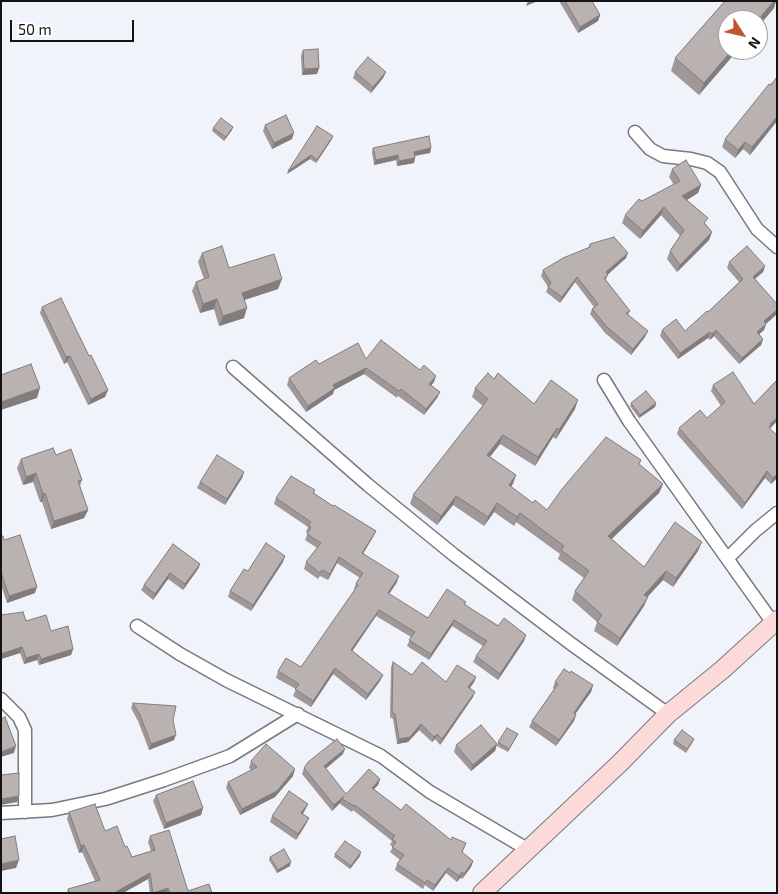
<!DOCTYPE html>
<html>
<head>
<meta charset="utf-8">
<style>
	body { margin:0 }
	#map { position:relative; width:778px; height:894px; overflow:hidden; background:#f1f3fa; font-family:"Exo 2",sans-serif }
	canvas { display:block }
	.frame { position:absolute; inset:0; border:2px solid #131416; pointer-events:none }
	.north { position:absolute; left:718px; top:10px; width:50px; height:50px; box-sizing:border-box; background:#fff; border:1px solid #a1a1a2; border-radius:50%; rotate:125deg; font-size:14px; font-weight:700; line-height:20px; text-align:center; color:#131416 }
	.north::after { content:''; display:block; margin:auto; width:18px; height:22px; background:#bf582d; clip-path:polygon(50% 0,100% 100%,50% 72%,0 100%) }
	.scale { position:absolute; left:10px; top:20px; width:124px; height:22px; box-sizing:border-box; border:2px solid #131416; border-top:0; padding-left:6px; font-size:15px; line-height:18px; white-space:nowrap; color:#131416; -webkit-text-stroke:4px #fff; paint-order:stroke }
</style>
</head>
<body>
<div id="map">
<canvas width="778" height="894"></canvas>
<div class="frame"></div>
<div class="north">N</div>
<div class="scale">50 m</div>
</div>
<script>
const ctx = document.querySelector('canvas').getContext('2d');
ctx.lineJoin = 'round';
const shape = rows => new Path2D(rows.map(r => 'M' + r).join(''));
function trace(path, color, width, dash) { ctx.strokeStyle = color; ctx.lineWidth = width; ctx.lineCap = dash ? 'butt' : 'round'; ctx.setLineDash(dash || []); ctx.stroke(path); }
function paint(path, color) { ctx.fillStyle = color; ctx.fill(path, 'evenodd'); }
const street = shape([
	[635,132,650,149,663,156,691,159,707,163,720,172,757,229,777,247],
	[233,367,368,485,454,555,570,643,668,714],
	[604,380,629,421,773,623],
	[728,558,755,531,777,513],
	[137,626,180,654,226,680,381,756,430,792,527,849],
	[1,699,19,717,25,730,25,812],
	[1,813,52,810,105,799,164,780,230,756,298,714]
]);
const secondary = shape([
	[482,893,620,763,668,714,722,670,777,620]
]);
trace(street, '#77797f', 15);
trace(secondary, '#77797f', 20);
trace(street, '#fff', 12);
trace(secondary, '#fddada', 18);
paint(shape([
	[559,1,592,1,600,15,598,21,578,33],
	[725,1,776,1,774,8,758,27,758,20,699,95,671,71,675,58],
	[303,50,319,68,317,74,302,75,301,56],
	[355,72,386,72,383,78,371,93,353,78],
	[777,77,777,121,750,155,743,149,735,158,722,147,725,139],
	[265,125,292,139,272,149,263,131],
	[213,128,232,130,224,141,212,131],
	[332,139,316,163,310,159,287,174],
	[373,148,431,148,430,153,415,156,414,163,397,166,396,160,374,165,372,152],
	[672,169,701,185,698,193,687,200,712,232,709,240,677,272,667,259,670,251,680,236,661,215,640,239,622,223,625,215,642,201,674,185,669,177],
	[590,244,626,258,608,274,606,280,630,311,628,315,645,337,631,355,605,333,590,314,592,309,594,307,575,282,560,303,546,292,548,287,541,276,543,270,588,248],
	[202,253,229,268,278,289,244,300,244,318,219,326,214,309,200,313,192,291,196,282,204,279,198,262],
	[729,262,765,266,763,272,755,279,777,304,777,314,766,324,764,330,759,334,763,339,761,345,739,364,714,336,710,340,708,338,678,359,660,336,662,330,685,331,708,312,739,282,727,268],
	[42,307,89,356,108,390,105,397,88,405,67,362,64,364,40,313],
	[366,359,434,382,431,385,440,392,437,398,424,415,398,396,397,398,364,374,334,390,333,394,306,412,287,385,289,378,319,364],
	[494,379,534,404,575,409,556,439,553,437,535,466,500,444,490,457,516,475,511,487,533,503,547,510,639,465,663,484,659,493,612,539,644,567,698,551,673,587,663,580,647,597,644,606,617,646,594,631,597,622,572,600,575,591,584,578,558,559,560,554,516,522,514,526,494,512,484,526,453,505,437,525,410,504,413,495,483,406,472,397,475,388],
	[777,380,777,421,770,429,777,478,771,484,765,478,742,509,677,434,679,428,707,418,721,406,711,391,713,385,754,404],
	[631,403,656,403,655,407,639,418,630,406],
	[56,455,82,480,80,486,88,510,84,518,51,529,42,502,40,502,33,482,23,485,17,468,21,459],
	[244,472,242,478,225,505,197,488,200,482],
	[315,490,314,493,333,506,376,531,373,537,363,553,397,582,389,594,428,618,466,602,465,605,524,641,498,680,473,662,476,656,483,646,452,626,429,660,407,646,411,637,376,616,352,651,383,675,380,681,366,700,333,674,311,707,293,696,296,689,276,678,278,671,301,667,355,590,354,589,356,583,360,578,337,563,328,580,320,576,318,579,304,569,306,562,317,548,305,540,308,533,306,532,308,527,274,504,276,498],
	[1,536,35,593,7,603,1,585],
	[173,544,200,564,198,569,183,590,168,579,153,600,141,590,144,585],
	[283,562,251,611,228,597,230,591,248,571],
	[1,615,26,621,51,631,73,649,71,655,39,665,37,660,24,664,20,653,1,659],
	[393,662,412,675,446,682,476,677,474,682,470,688,473,697,440,745,435,739,432,742,419,730,408,742,397,744,393,719,390,717,391,667],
	[570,673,593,685,591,692,575,714,574,721,556,746,529,727,532,721,554,689,553,688,555,682],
	[133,703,173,720,174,740,149,750,138,721,131,708],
	[518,734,508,752,497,746,498,742],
	[694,739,693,742,686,753,673,744,674,740],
	[497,744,495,751,471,771,454,752,456,745],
	[343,754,325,768,346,794,380,779,378,785,374,789,401,810,451,840,466,843,462,853,473,861,471,867,462,879,460,878,457,882,446,873,433,891,425,885,423,889,395,870,397,864,400,860,390,852,393,847,390,845,392,841,353,810,352,812,340,804,340,803,332,811,302,774,304,768],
	[251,761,293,776,275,797,240,815,226,788,228,782,251,770,249,768],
	[156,795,203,808,201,815,164,829,153,801],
	[308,804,303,814,309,818,306,824,296,840,270,822,272,816],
	[69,812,105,831,125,847,132,857,151,851,148,842,150,836,188,891,212,893,150,893,148,879,123,893,67,893,68,889,95,881,82,852,79,853,67,819],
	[335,854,360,856,350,869,334,857],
	[270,857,290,866,277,873,269,860]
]), '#a09898');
paint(shape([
	[528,1,538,1,526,6],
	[774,1,776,1,774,8,758,27,758,20],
	[600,15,598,21,578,33,580,27],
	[732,50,738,50,699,95,704,83],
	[319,68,317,74,302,75,304,69],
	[386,72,383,78,371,93,373,87],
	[777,117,777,121,750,155,752,147],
	[233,127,232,130,224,141,226,137],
	[294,133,292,139,272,149,274,143],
	[333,136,332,139,316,163,317,160],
	[745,142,743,149,735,158,738,150],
	[431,148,430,153,412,156,414,152],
	[311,155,310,159,287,174,288,171],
	[398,155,396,160,374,165,376,160],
	[415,158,414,163,397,166,399,161],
	[701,185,698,193,680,204,682,196],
	[664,207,661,215,640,239,643,231],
	[712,232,709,240,677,272,680,265],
	[628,253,626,258,604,278,606,272],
	[765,266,763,272,751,282,753,277],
	[577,277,575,282,560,303,562,297],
	[282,279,278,289,238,302,242,293],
	[217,299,214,309,200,313,203,304],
	[247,308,244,318,219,326,223,316],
	[777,310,777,314,762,327,764,321],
	[766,324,764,330,755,338,757,332],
	[716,330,714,336,710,340,712,334],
	[648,331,645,337,631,355,633,349],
	[710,332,708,338,678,359,680,353],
	[763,339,761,345,739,364,742,358],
	[70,356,67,362,64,364,66,357],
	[366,368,364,374,334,390,333,394,306,412,308,406,333,385],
	[436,376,434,382,427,390,429,384],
	[40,388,37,398,1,410,1,402],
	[108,390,105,397,88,405,91,399],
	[440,392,437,398,424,415,426,409],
	[578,400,575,409,556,439,559,430],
	[656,403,655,407,639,418,640,415],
	[777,418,777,421,770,428,769,431,766,434,770,424],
	[557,428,553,437,535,466,538,457],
	[503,435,500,444,484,464,487,455],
	[767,471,765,478,742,509,745,503],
	[244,472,242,478,225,505,227,499],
	[36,473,33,482,23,485,26,477],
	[777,474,777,478,771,484,773,478],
	[516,475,513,484,506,494,509,485],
	[663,484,659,493,605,545,608,536],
	[45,493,42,502,40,502,43,494],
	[456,496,453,505,437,525,441,516],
	[497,503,494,512,484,526,488,517],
	[88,510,84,518,51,529,54,521],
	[520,513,516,522,514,526,517,517],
	[376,531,373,537,360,559,362,553],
	[702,542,698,551,673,587,676,578],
	[285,556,283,562,251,611,253,605],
	[339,557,337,563,328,580,330,574],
	[200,564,198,569,183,590,185,584],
	[666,571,663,580,641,604,644,595],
	[170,573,168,579,153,600,155,594],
	[399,576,397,582,386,599,388,593],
	[37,587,35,593,7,603,9,596],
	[648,597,644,606,617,646,620,638],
	[379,610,376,616,349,656,351,650],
	[454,620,452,626,429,660,431,654],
	[526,635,524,641,498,680,500,674],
	[22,647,20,653,1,659,1,654],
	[73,649,71,655,39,665,41,659],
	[39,654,37,660,24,664,26,658],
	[335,668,333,674,311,707,313,701],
	[383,675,380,681,366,700,368,694],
	[476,677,474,682,466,693,468,687],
	[593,685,591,692,571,720,574,713],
	[475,692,473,697,440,745,442,739],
	[576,715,574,721,556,746,559,740],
	[421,724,419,730,408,742,397,744,399,739],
	[437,734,435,739,432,742,434,737],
	[176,735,174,740,149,750,151,744],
	[497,744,495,751,471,771,473,765],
	[16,746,14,753,1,757,1,752],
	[345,749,343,754,322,772,324,766],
	[295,769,293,776,275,797,240,815,242,809],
	[380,779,378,785,370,793,372,788],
	[19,796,17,802,1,805,1,799],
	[344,796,342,799,340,803,332,811,334,805],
	[308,804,305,810,299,819,301,813],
	[203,808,201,815,164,829,166,823],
	[309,818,306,824,296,840,298,834],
	[84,845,82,852,79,853,81,846],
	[361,852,360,856,350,869,351,866],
	[19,860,16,868,1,871,1,864],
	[473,861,471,867,462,879,464,874],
	[291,862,290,866,277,873,278,870],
	[448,868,446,873,433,891,435,885],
	[462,872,460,878,457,882,459,876],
	[150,873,148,879,123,893,114,893],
	[168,888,167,893,153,893]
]), '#827c7c');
const building = shape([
	[565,1,592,1,600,15,580,27,565,1],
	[725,1,774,1,758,20,728,20,728,50,732,50,704,83,675,58,725,1],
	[318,49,319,68,304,69,303,50,318,49],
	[368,57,386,72,373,87,355,72,368,57],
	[777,77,777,117,752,147,745,142,738,150,725,139,769,84,771,85,777,77],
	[286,115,294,133,274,143,265,125,286,115],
	[221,118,233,127,226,137,213,128,221,118],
	[317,126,333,136,317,160,311,155,288,171,317,126],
	[429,136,431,148,414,152,415,158,399,161,398,155,376,160,373,148,429,136],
	[686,160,701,185,682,196,708,218,704,223,712,232,680,265,670,251,684,230,664,207,643,231,625,215,639,199,642,201,680,181,672,169,686,160],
	[614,237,628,253,606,272,608,275,604,278,630,311,626,313,648,331,633,349,607,327,592,309,598,304,577,277,562,297,548,287,551,283,543,270,563,258,590,247,590,244,614,237],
	[222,246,229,268,274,254,282,279,242,293,247,308,223,316,217,299,203,304,196,282,209,277,202,253,222,246],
	[747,246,765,266,753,277,777,304,777,310,764,321,766,324,757,332,763,339,742,358,716,330,712,334,710,332,680,353,662,330,676,319,685,331,707,311,708,312,743,279,729,262,747,246],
	[61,298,89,356,91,355,108,390,91,399,70,356,66,357,42,307,61,298],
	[381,340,420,370,424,365,436,376,429,384,440,392,426,409,401,389,399,391,366,368,333,385,335,388,308,406,289,378,316,360,319,364,358,343,366,359,381,340],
	[31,364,40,388,1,402,1,375,31,364],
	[733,372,754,404,777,380,777,418,770,424,771,425,769,428,777,435,777,474,773,478,767,471,745,503,679,428,700,410,707,418,725,402,713,385,733,372],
	[488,373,494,379,498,373,534,404,551,380,578,400,559,430,557,428,538,457,503,435,487,455,516,475,509,485,533,503,535,500,547,510,562,489,606,437,641,460,639,464,663,484,608,536,644,567,675,522,702,542,676,578,666,571,644,595,648,597,620,638,597,622,602,615,575,591,589,571,561,550,564,546,520,513,517,517,497,503,488,517,456,496,441,516,413,495,488,399,475,388,488,373],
	[646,391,656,403,640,415,631,403,646,391],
	[53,448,56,455,71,449,82,480,78,481,88,510,54,521,45,493,43,494,36,473,26,477,21,459,53,448],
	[217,455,244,472,227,499,200,482,217,455],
	[291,476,315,490,313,493,333,506,334,505,376,531,362,553,399,576,388,593,428,618,447,589,466,602,464,604,498,626,504,618,526,635,500,674,476,656,487,641,454,620,431,654,409,640,415,632,379,610,351,650,383,675,368,694,335,668,313,701,295,689,299,684,278,671,286,658,301,667,358,585,356,583,363,573,339,557,330,574,322,570,320,573,306,562,321,543,307,534,311,527,308,525,311,522,276,498,291,476],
	[20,535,37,587,9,596,1,572,1,536,3,536,4,540,20,535],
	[266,543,285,556,253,605,230,591,244,569,248,571,266,543],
	[173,544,200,564,185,584,170,573,155,594,144,585,173,544],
	[23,612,26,621,46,615,51,631,68,626,73,649,41,659,39,654,26,658,22,647,1,654,1,615,23,612],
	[393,662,412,675,422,662,446,682,457,665,476,677,468,687,475,692,442,739,437,734,434,737,421,724,410,737,399,739,395,714,392,712,393,662],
	[564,669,570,673,571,671,593,685,574,713,576,715,559,740,532,721,558,684,555,682,564,669],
	[133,703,176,706,173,720,176,735,151,744,140,715,133,703],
	[5,717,16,746,1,752,1,719,5,717],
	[481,725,497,744,473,765,456,745,481,725],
	[507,728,518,734,509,749,498,742,507,728],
	[682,730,694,739,687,749,674,740,682,730],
	[337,739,345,749,324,766,346,794,369,769,380,779,372,788,401,810,406,804,451,840,452,837,466,843,462,852,473,861,464,874,462,872,459,876,448,868,435,885,427,880,425,883,397,864,404,855,392,847,396,842,392,839,395,836,355,805,354,806,342,799,344,796,334,805,304,768,308,762,337,739],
	[266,744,295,769,277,791,242,809,228,782,257,767,251,761,266,744],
	[19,773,19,796,1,799,1,775,19,773],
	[193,781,203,808,166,823,156,795,193,781],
	[289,791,308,804,301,813,309,818,298,834,272,816,289,791],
	[95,804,105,831,117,826,125,847,127,846,132,857,155,850,150,836,169,830,188,891,209,884,212,893,170,893,168,888,153,893,150,873,114,893,69,893,68,889,100,880,84,845,81,846,69,812,95,804],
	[15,836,19,860,1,864,1,839,15,836],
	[345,841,361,852,351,866,335,854,345,841],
	[284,849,291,862,278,870,270,857,284,849]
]);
paint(building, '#bab1b1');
trace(building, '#827c7c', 1);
</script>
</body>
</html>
